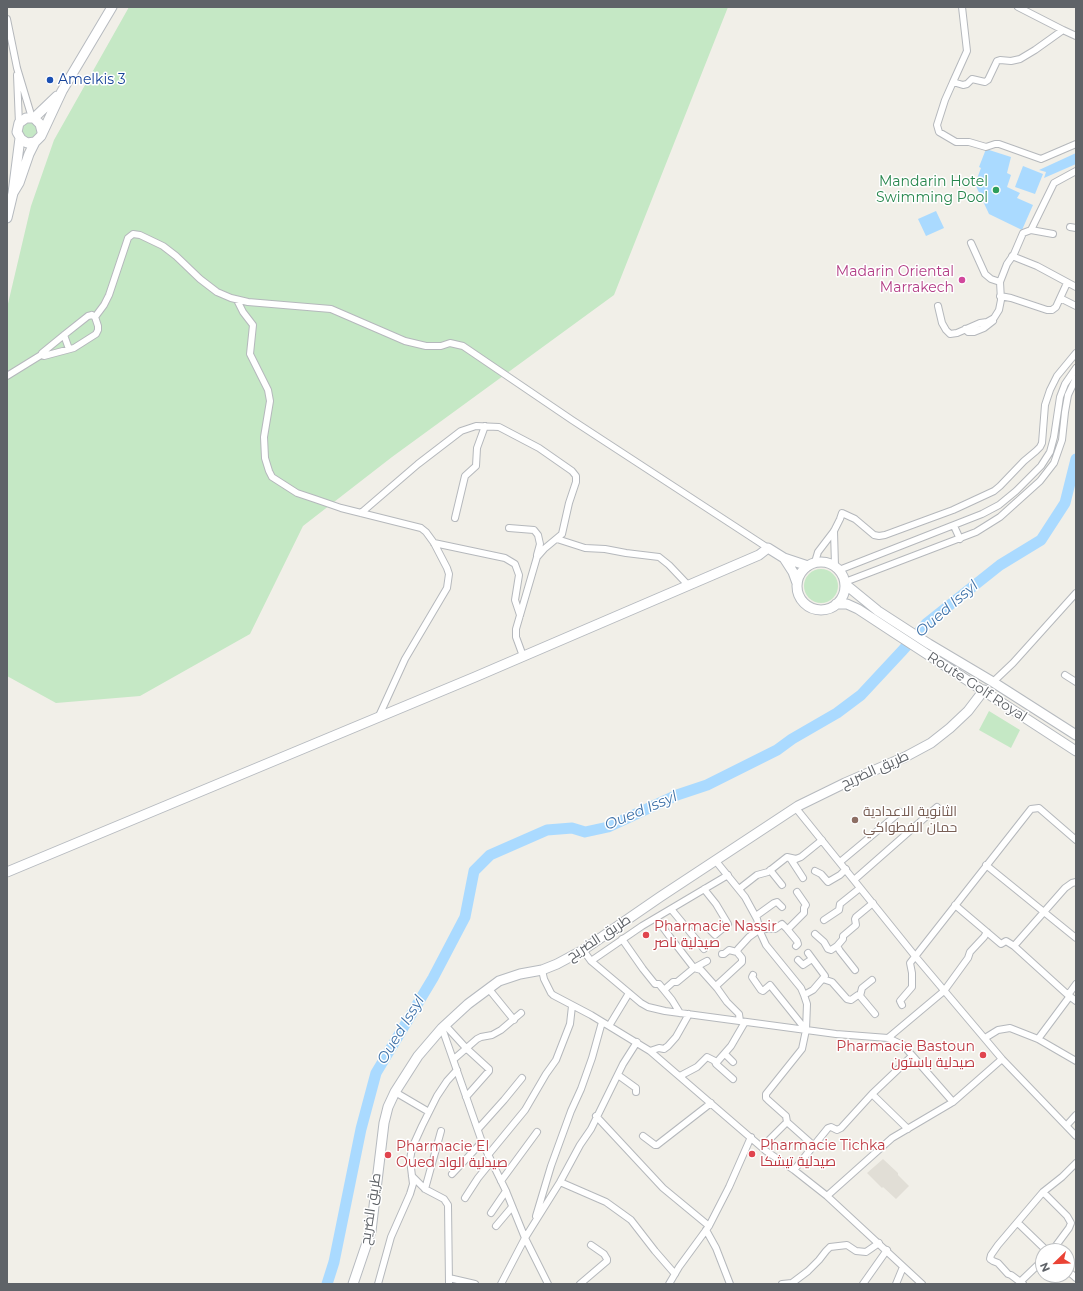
<!DOCTYPE html>
<html>
<head>
<meta charset="utf-8">
<style>
	body { margin:0 }
	#map { position:relative; width:1083px; height:1291px; overflow:hidden; background:#f1efe8; font-family:Montserrat,sans-serif }
	canvas { display:block }
	.frame { position:absolute; inset:0; border:8px solid #5f6368; pointer-events:none }
	.north { position:absolute; left:1035px; top:1243px; width:40px; height:40px; box-sizing:border-box; background:#fff; border:1px solid #bfc1c3; border-radius:50%; rotate:247deg; font-size:11px; font-weight:700; line-height:16px; text-align:center; color:#5f6368 }
	.north::after { content:''; display:block; margin:auto; width:14px; height:18px; background:#ea4335; clip-path:polygon(50% 0,100% 100%,50% 72%,0 100%) }
</style>
</head>
<body>
<div id="map">
<canvas width="1083" height="1291"></canvas>
<div class="frame"></div>
<div class="north">N</div>
</div>
<script>
const ctx = document.querySelector('canvas').getContext('2d');
ctx.lineJoin = 'round';
function paint(path, color) { ctx.fillStyle = color; ctx.fill(path, 'evenodd'); }
const shape = rows => new Path2D(rows.map(r => 'M' + r).join(''));
function trace(path, color, width, dash) { ctx.strokeStyle = color; ctx.lineWidth = width; ctx.lineCap = dash ? 'butt' : 'round'; ctx.setLineDash(dash || []); ctx.stroke(path); }
function drawText(font, color, halo, rows, align = 'center') {
  ctx.font = font + ' Montserrat,Cairo,sans-serif'; ctx.lineWidth = 3; ctx.setLineDash([]); ctx.textBaseline = 'middle'; ctx.strokeStyle = halo; ctx.fillStyle = color; for (const [text, x, y, turn = 0] of rows) {
    ctx.save(); ctx.translate(x, y); ctx.rotate((+turn || 0) * Math.PI / 180); ctx.textAlign = isNaN(turn) ? turn : align; if (halo) ctx.strokeText(text, 0, 0); ctx.fillText(text, 0, 0); ctx.restore();
  }
}
paint(shape([
	[883,1159,898,1173,898,1175,909,1186,896,1199,883,1187,882,1188,867,1173]
]), '#e1ded6');
paint(shape([
	[129,7,728,7,614,295,392,457,303,526,250,634,140,696,56,703,7,676,7,308,31,206,54,140],
	'22 130a8 8 0 1 1 16 0a8 8 0 1 1-16 0Z',
	'804 586a17 17 0 1 1 34 0a17 17 0 1 1-34 0Z',
	[989,711,1020,730,1011,748,979,730]
]), '#c5e8c5');
paint(shape([
	[986,149,1011,157,1007,173,1011,175,1007,187,1020,193,1017,198,1033,205,1022,230,989,214,975,184,981,168,979,167],
	[1076,153,1076,164,1044,178,1046,172,1039,170],
	[1023,166,1043,174,1035,194,1015,187],
	[936,211,944,228,926,236,918,219]
]), '#aadaff');
trace(shape([
	[327,1284,334,1262,361,1129,376,1073,433,978,465,917,474,871,490,855,547,830,572,828,585,832,608,827,677,795,707,785,777,750,792,739,837,713,861,695,902,651,927,623,1000,565,1041,540,1065,503,1076,459]
]), '#aadaff', 11);
const street = shape([
	[1018,7,1063,30],
	[7,19,17,68,32,118],
	[1076,36,1063,30,1035,50,1020,59,1011,61,1000,60,997,61,988,80,985,82,972,79,967,84,963,85,953,82,945,100,937,125,939,132,956,142,969,142,986,147,995,144,999,144,1041,159,1076,144],
	[17,75,19,124],
	[953,82,967,51,962,7],
	[1070,227,1076,228],
	[1031,230,1054,183,1076,171],
	[971,243,985,274,991,279,1000,282,1007,264,1014,254,1023,233,1031,230,1053,234],
	[1012,256,1037,266,1076,287],
	[1000,296,1011,298,1047,310,1052,310,1056,307,1067,283],
	[1060,298,1076,306],
	[237,300,243,312,253,325,250,354,268,390,270,401,264,437,265,458,269,471,272,477,297,493,315,499,341,508,421,528,426,532,434,543,447,568,449,574,447,588,405,659,379,716],
	[938,306,942,323,946,330,950,334,957,333,980,323,987,322,994,318,999,310,1001,300,1000,282],
	[92,315,95,317,98,326,98,330,96,334,74,348,44,356,41,355,42,353,64,335,88,316,92,315],
	[95,317,104,305,109,295,128,238,133,234,140,235,163,246,176,256,200,279,217,292,231,298,248,302,331,309,405,341,426,346,441,346,450,343,463,346,572,420,768,548],
	[965,329,968,332,974,332,984,328,993,321],
	[64,335,69,349],
	[7,376,41,355],
	[361,513,418,464,461,431,476,426,499,427,539,448,572,471,576,476,576,482,569,503,562,534,544,549,537,557,516,629,516,637,523,656],
	[455,518,465,476,476,466,477,448,485,426],
	[954,526,960,539],
	[509,528,534,530,538,535,540,544,537,555],
	[834,531,835,566],
	[557,539,585,548,605,549,626,553,659,557,669,565,688,585],
	[434,543,505,558,515,564,519,575,515,600,520,615],
	[815,562,818,552,834,531,840,519,842,513,855,519,874,535,879,536,885,535,953,510,994,491,1000,486,1024,461,1036,451,1040,447,1042,443,1045,405,1050,390,1057,376,1076,353],
	[839,570,982,514,999,505,1016,491,1041,466,1050,452,1054,437,1060,397,1065,384,1076,368],
	[845,582,976,532,1000,517,1040,481,1054,463,1062,440,1065,412,1068,395,1076,378],
	[1065,675,1076,682],
	[993,682,1013,663,1076,593],
	[795,807,915,956,1002,1059,1076,1136],
	[790,858,803,878],
	[715,860,745,897,757,919,761,934,766,945,801,988,804,995,807,1004,806,1030,802,1049,766,1094,766,1098,768,1100,786,1116,787,1122,762,1147],
	[840,862,900,812],
	[986,865,1076,938],
	[770,870,782,885],
	[815,871,821,874,828,882,840,875,846,869],
	[854,880,937,807],
	[704,889,716,904,728,924,715,935,709,929],
	[739,889,757,875,768,872,787,857,796,859,801,857,822,840],
	[955,905,1001,944,1006,941,1014,946,1068,995,1076,1001],
	[671,909,704,949],
	[756,916,774,903,777,902,782,907],
	[656,918,670,937,694,968,701,970,717,988,727,1002,739,1014,740,1021],
	[824,920,839,910,840,904,860,888],
	[787,929,797,941,798,944,796,946],
	[815,934,824,942,828,949,831,950,837,946],
	[622,939,643,969,655,984,659,984,672,1000,680,1013],
	[1014,946,1065,888,1072,883,1076,882],
	[583,950,591,961,641,1003,648,1007,665,1011,836,1034,888,1038,903,1045,953,1102],
	[722,954,724,954,729,950,737,952],
	[798,960,803,965,812,959],
	[591,961,642,926,728,875],
	[542,970,544,979,551,993,553,995,591,1015,650,1051,766,1151,794,1170,827,1196,922,1284],
	[855,970,840,951,837,946,843,939,843,936,856,925,855,919,856,917,873,903],
	[753,975,752,977,761,990,763,991,770,985,806,1030],
	[823,979,832,982,847,999,851,1000,858,995,860,996,875,1014],
	[716,986,742,962,742,958,737,952,738,949,749,937,760,929,775,929,782,924,787,929,789,928,804,913,804,908,806,905,797,892],
	[488,988,514,1020],
	[664,990,673,982,677,982,694,968,707,961],
	[804,995,813,990,825,976,808,953],
	[1068,995,1076,984],
	[860,996,862,988,872,980],
	[902,1005,900,1001,912,987,912,973,910,963,1031,809,1039,808,1076,840],
	[445,1025,466,1048,489,1069,489,1071,466,1097],
	[609,1026,629,993],
	[442,1028,482,1142,506,1191,525,1238,548,1284],
	[888,1038,944,991,968,958,970,952,984,937,987,932],
	[985,1038,998,1030,1010,1028,1038,1039,1076,1061],
	[1038,1039,1070,996],
	[650,1051,659,1048,664,1049,668,1046,676,1037,689,1014],
	[725,1054,733,1062],
	[454,1059,477,1039,481,1037,492,1035,501,1030,521,1013],
	[715,1062,716,1064,733,1079],
	[618,1075,636,1088,636,1092],
	[680,1076,697,1067,707,1057,717,1062,731,1046,745,1022],
	[395,1092,429,1112],
	[872,1094,908,1129],
	[596,1116,663,1188,709,1226],
	[787,1122,814,1146],
	[1067,1125,1076,1115],
	[478,1129,504,1100,522,1078],
	[643,1136,655,1145,657,1145,711,1103],
	[488,1155,525,1110,546,1074,556,1060,570,1024,572,1006],
	[794,1170,828,1128,831,1127,837,1130,841,1128,872,1094,912,1056],
	[452,1174,482,1142],
	[412,1176,425,1189,444,1199,448,1205,449,1284],
	[501,1181,537,1132],
	[560,1182,606,1202,631,1220,655,1251,675,1274],
	[425,1189,441,1131],
	[1043,1192,1067,1216,1071,1223,1069,1228,1052,1251],
	[827,1196,892,1138,953,1102,1002,1059],
	[465,1198,478,1178,491,1162],
	[491,1213,506,1191],
	[536,1216,551,1166,571,1111,581,1089,592,1058,602,1022],
	[1018,1223,1047,1251],
	[496,1226,512,1207],
	[706,1230,716,1248,730,1284],
	[1067,1270,1076,1278],
	[449,1278,475,1284],
	[1020,1282,1043,1260],
	[378,1284,391,1237,410,1194,413,1184,410,1160,412,1148,422,1126,437,1096,447,1081,457,1070],
	[501,1284,525,1238,560,1182,580,1145,591,1129,623,1064,637,1042],
	[580,1284,607,1261,607,1259,604,1254,591,1245],
	[669,1284,679,1267,709,1226,729,1187,751,1137],
	[782,1284,792,1283,808,1271,819,1260,826,1251,830,1247,847,1245,856,1251,866,1252,879,1243],
	[863,1284,887,1250],
	[896,1284,903,1267],
	[1023,1284,1011,1275,1008,1274,998,1263,993,1261,990,1259,991,1255,998,1245,1043,1192,1062,1177,1076,1163]
]);
const secondary = shape([
	[34,118,57,96],
	[35,142,27,143,21,139,17,132,19,123,26,118,34,118,40,124,42,132],
	[13,193,19,183,29,154,35,142,41,136,62,91,112,7],
	[7,218,13,193,20,138],
	[784,558,793,572,797,583],
	'797 586a24 24 0 1 1 48 0a24 24 0 1 1-48 0Z',
	[845,584,878,611,929,644,993,682,1076,735],
	[836,604,847,604,858,609,893,632,1076,751],
	[7,872,475,677,759,555,768,548,784,558,808,566],
	[353,1284,371,1231,384,1123,388,1107,395,1092,418,1056,442,1028,468,1004,499,981,520,974,542,970,557,964,583,950,660,897,798,806,845,783,905,757,931,743,950,728,968,711,984,690]
]);
trace(street, '#b5b8bc', 8);
trace(secondary, '#b6babf', 11);
trace(street, '#fff', 6);
trace(secondary, '#fff', 9);
for (const [x, y, r, color] of [
	[50,80,4,"#1a4fb4"],
	[996,190,4,"#2e9e5b"],
	[962,280,4,"#d1479c"],
	[855,820,4,"#8d6e63"],
	[646,935,4,"#e0444e"],
	[983,1055,4,"#e0444e"],
	[752,1154,4,"#e0444e"],
	[388,1155,4,"#e0444e"]
]) { const dot = new Path2D(); dot.arc(x, y, r, 0, 2 * Math.PI); ctx.fillStyle = color; ctx.fill(dot); trace(dot, '#fff', 1.5); }
drawText('14px', '#164399', '#fff', [
	["Amelkis 3",58,80]
], 'left');
drawText('14px', '#27864d', '#fff', [
	["Mandarin Hotel",988,182],
	["Swimming Pool",988,198]
], 'right');
drawText('14px', '#b23c85', '#fff', [
	["Madarin Oriental",954,272],
	["Marrakech",954,288]
], 'right');
drawText('14px', '#5f6368', '#fff', [
	["Route Golf Royal",977,687,33],
	["طريق الضريح",875,770,-24],
	["طريق الضريح",599,938,-33],
	["طريق الضريح",371,1209,-81]
]);
drawText('14px', '#785e54', '#fff', [
	["الثانوية الاعدادية",863,812],
	["حمان الفطواكي",863,828]
], 'left');
drawText('14px', '#be3a42', '#fff', [
	["Pharmacie Nassir",654,927],
	["صيدلية ناصر",654,943],
	["Pharmacie Bastoun",975,1047,"right"],
	["صيدلية باستون",975,1063,"right"],
	["Pharmacie Tichka",760,1146],
	["صيدلية تيشكا",760,1162],
	["Pharmacie El",396,1147],
	["Oued صيدلية الواد",396,1163]
], 'left');
drawText('italic 15px', '#4174aa', '#fff', [
	["Oued Issyl",947,609,-41],
	["Oued Issyl",641,811,-23],
	["Oued Issyl",401,1030,-59]
]);
</script>
</body>
</html>
